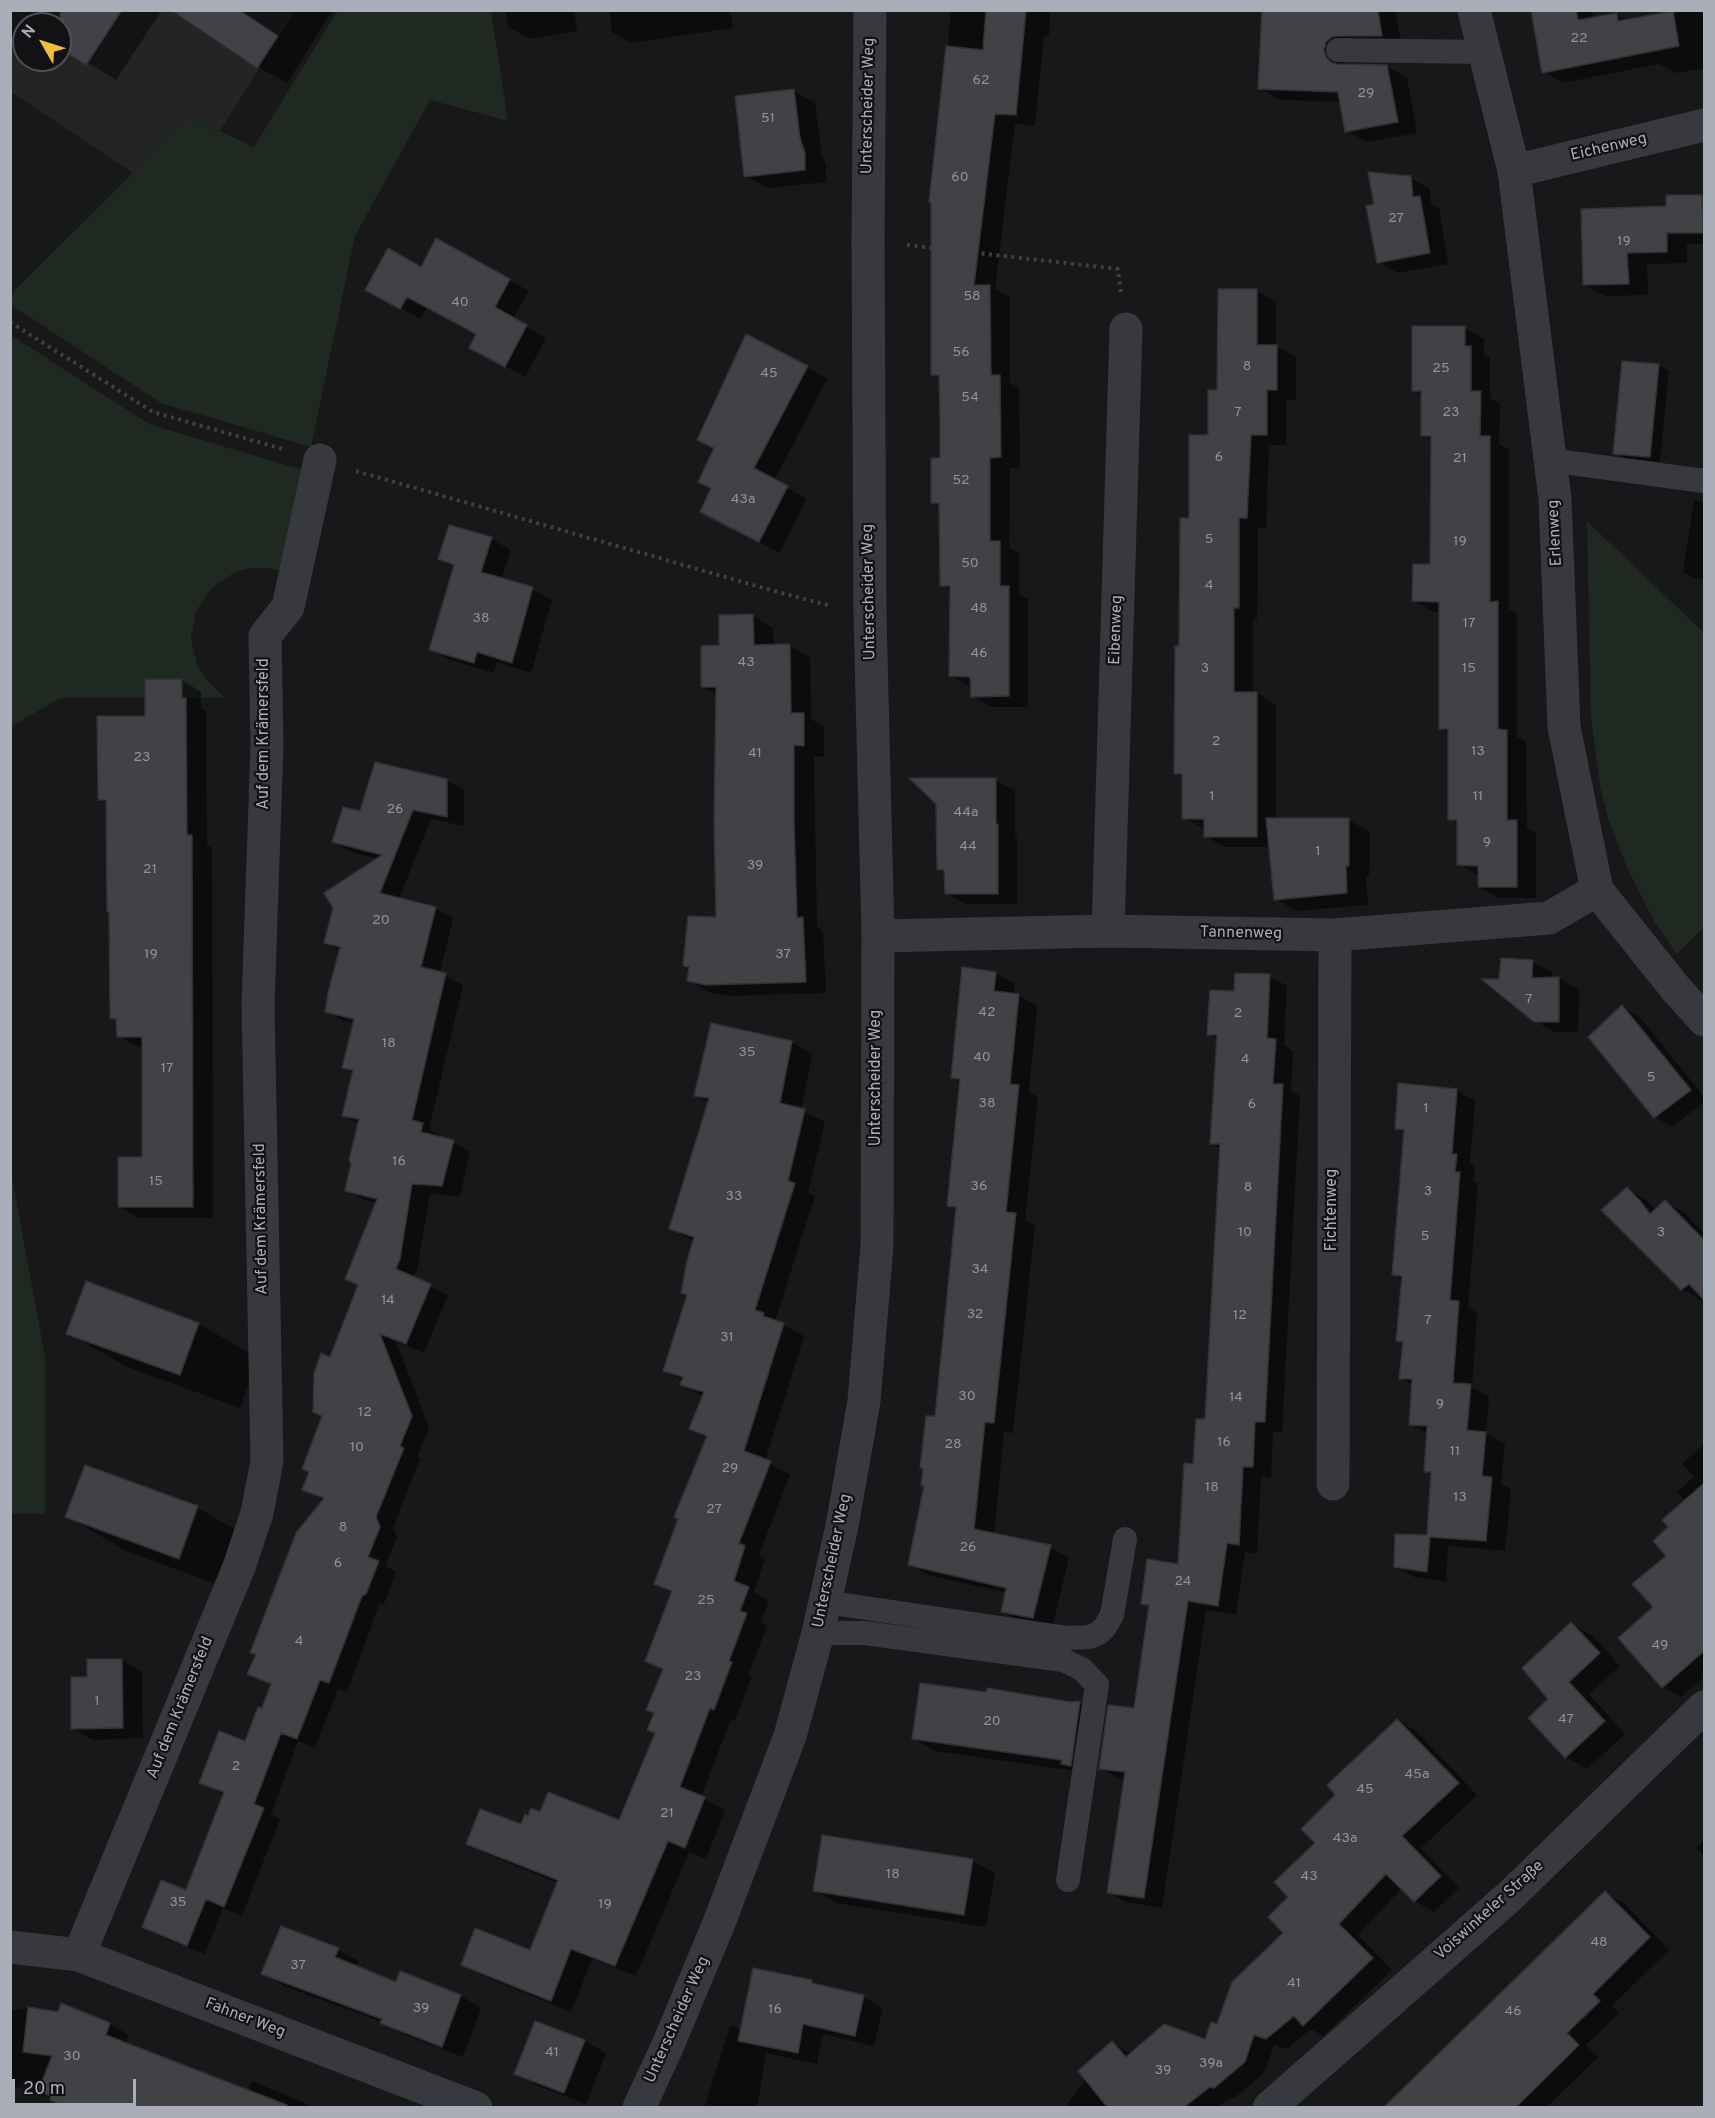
<!DOCTYPE html>
<html>
<head>
<meta charset="utf-8">
<style>
	body { margin:0 }
	#map { position:relative; width:1715px; height:2118px; overflow:hidden; background:#181719; font-family:Overpass,sans-serif }
	canvas { display:block }
	.frame { position:absolute; inset:0; border:12px solid #aaaeb9; pointer-events:none }
	.north { position:absolute; left:12px; top:12px; width:60px; height:60px; box-sizing:border-box; background:#121214; border:2px solid #4f5056; border-radius:50%; rotate:309deg; font-size:16px; font-weight:700; line-height:24px; text-align:center; color:#aaaeb9 }
	.north::after { content:''; display:block; margin:auto; width:21px; height:27px; background:#f1bd38; clip-path:polygon(50% 0,100% 100%,50% 72%,0 100%) }
	.scale { position:absolute; left:12px; top:2079px; width:124px; height:27px; box-sizing:border-box; border:3px solid #aaaeb9; border-top:0; padding-left:8px; font-size:18px; line-height:21px; white-space:nowrap; color:#aaaeb9; -webkit-text-stroke:4px #121214; paint-order:stroke }
</style>
</head>
<body>
<div id="map">
<canvas width="1715" height="2118"></canvas>
<div class="frame"></div>
<div class="north">N</div>
<div class="scale">20 m</div>
</div>
<script>
const ctx = document.querySelector('canvas').getContext('2d');
ctx.lineJoin = 'round';
function paint(path, color) { ctx.fillStyle = color; ctx.fill(path, 'evenodd'); }
const shape = rows => new Path2D(rows.map(r => 'M' + r).join(''));
function trace(path, color, width, dash) { ctx.strokeStyle = color; ctx.lineWidth = width; ctx.lineCap = dash ? 'butt' : 'round'; ctx.setLineDash(dash || []); ctx.stroke(path); }
function drawText(font, color, halo, rows, align = 'center') {
  ctx.font = font + ' Overpass,sans-serif'; ctx.lineWidth = 4.5; ctx.setLineDash([]); ctx.textBaseline = 'middle'; ctx.strokeStyle = halo; ctx.fillStyle = color; for (const [text, x, y, turn = 0] of rows) {
    ctx.save(); ctx.translate(x, y); ctx.rotate((+turn || 0) * Math.PI / 180); ctx.textAlign = isNaN(turn) ? turn : align; if (halo) ctx.strokeText(text, 0, 0); ctx.fillText(text, 0, 0); ctx.restore();
  }
}
paint(shape([
	[10,11,295,11,220,131,189,117,133,173,11,92],
	[24,24,60,24,60,60,24,60]
]), '#242326');
paint(shape([
	[337,11,491,11,508,121,430,100,355,236,311,447,161,403,11,305,11,294,189,117,254,147],
	[11,335,149,424,306,471,285,572,268,568,251,568,235,572,212,588,196,611,191,638,197,665,204,677,225,698,60,698,11,727],
	[1587,521,1704,633,1704,927,1677,954,1655,923,1627,868,1608,818,1600,786,1591,718],
	[11,1172,45,1356,45,1514,11,1514]
]), '#1f2821');
paint(shape([
	[10,10,162,10,116,80,60,46,60,24,24,24,11,47],
	[174,10,333,10,287,83,258,67],
	[506,10,574,10,577,31,530,39,508,27],
	[609,10,730,10,733,28,631,43,612,32],
	[951,10,1050,10,1049,36,1044,36,1035,126,1015,124,995,289,1010,298,1010,383,1019,388,1020,468,1010,468,1009,548,1019,554,1019,594,1028,599,1028,707,992,707,972,696,971,687,951,675,951,591,941,585,941,507,932,502,942,460,941,379,932,374,941,118],
	[1263,10,1395,10,1402,47,1343,61,1344,66,1387,66,1407,78,1417,133,1367,142,1347,131,1342,102,1280,100,1260,88],
	[1532,10,1592,10,1594,19,1617,15,1628,21,1686,10,1704,10,1704,68,1676,73,1659,64,1562,83,1544,72],
	[794,91,815,103,821,151,826,166,826,182,768,188,746,176],
	[1410,178,1430,189,1431,204,1439,208,1448,264,1398,273,1379,262,1375,205],
	[1704,196,1704,244,1687,244,1687,263,1647,264,1648,295,1605,296,1585,285,1667,207,1667,197],
	[437,240,529,291,513,319,546,338,525,377,490,358,478,334,427,307,420,319,386,300,422,269],
	[1256,290,1276,302,1276,346,1296,357,1296,400,1286,400,1286,445,1269,445,1266,528,1258,528,1257,619,1253,619,1253,693,1257,693,1276,705,1276,820,1349,820,1370,832,1369,877,1366,877,1368,905,1296,911,1276,899,1270,847,1225,847,1205,836,1205,829,1184,818,1184,778,1175,773,1181,647,1191,519,1219,392],
	[1465,328,1484,339,1484,355,1490,358,1490,398,1500,404,1499,444,1509,449,1509,609,1517,614,1517,737,1526,742,1527,828,1536,833,1536,898,1499,898,1479,887,1479,876,1459,864,1459,824,1450,819,1450,733,1440,728,1440,612,1434,612,1414,601,1431,566,1432,441,1423,435,1422,395,1413,390],
	[1658,365,1669,371,1660,462,1626,459,1615,453],
	[807,367,827,379,774,481,807,499,780,553,722,523],
	[1694,500,1704,502,1704,580,1694,578,1683,572],
	[491,539,511,550,501,580,532,589,552,600,531,673,497,662,494,673,450,660,430,649,455,568,440,559],
	[753,616,773,628,774,646,790,646,810,658,811,719,824,727,824,757,814,756,817,927,823,931,826,993,728,996,709,992,688,980,690,968,684,965,717,918,717,695,703,687,721,647],
	[182,680,201,692,201,708,206,711,207,845,212,848,213,1218,139,1218,119,1206,144,1158,144,1048,138,1047,118,1036,118,1022,111,1018,107,804,99,799,146,718],
	[446,780,464,790,464,826,431,819,399,899,435,908,453,918,440,973,463,985,429,1129,440,1135,439,1138,453,1142,470,1152,460,1196,430,1194,417,1270,413,1278,448,1295,424,1353,396,1342,429,1427,417,1457,420,1459,393,1528,397,1538,385,1566,396,1572,384,1604,379,1605,347,1692,338,1689,315,1748,298,1741,271,1814,280,1819,242,1916,223,1908,205,1954,161,1937,144,1927,187,1892,225,1795,201,1782,245,1743,263,1710,272,1686,249,1674,257,1655,252,1652,324,1500,304,1490,310,1473,324,1416,331,1359,360,1286,347,1278,377,1203,364,1200,346,1190,359,1124,344,1115,354,1073,344,1067,355,1023,344,1021,327,1011,340,951,326,943,379,859,351,852,334,842,361,812],
	[996,780,1015,791,1015,835,1017,837,1017,904,965,904,946,893,946,873,939,869],
	[1533,962,1553,973,1552,979,1559,978,1579,990,1578,1032,1555,1032,1535,1021,1501,980],
	[963,969,996,973,1015,984,1014,995,1018,995,1037,1006,1029,1092,1038,1097,1025,1220,1035,1226,1013,1433,1004,1432,994,1534,1050,1547,1069,1558,1052,1628,1022,1623,1003,1612,1007,1593,928,1575,909,1564,925,1487,922,1485,936,1418,957,1210,949,1205,961,1082,952,1077],
	[1269,976,1287,986,1284,1045,1293,1051,1291,1091,1300,1096,1282,1432,1273,1432,1271,1477,1261,1476,1257,1554,1245,1552,1236,1615,1206,1610,1162,1908,1126,1902,1108,1892,1125,1779,1119,1779,1101,1768,1135,1709,1151,1607,1143,1603,1180,1566,1195,1466,1206,1421,1221,1149,1212,1143,1218,1040,1209,1034,1235,993],
	[1623,1007,1640,1017,1704,1097,1704,1102,1672,1127,1655,1117],
	[791,1042,812,1054,801,1110,825,1122,808,1193,815,1196,775,1321,804,1336,765,1461,790,1475,759,1555,765,1559,754,1592,769,1601,761,1622,767,1626,749,1674,752,1676,735,1720,731,1719,701,1797,725,1810,706,1859,689,1852,636,1976,592,1959,571,2012,483,1976,463,1964,531,1952,558,1883,489,1855,468,1843,522,1826,541,1814,620,1822,656,1734,649,1730,655,1713,664,1671,646,1661,672,1593,656,1583,708,1438,691,1429,704,1397,682,1384,683,1381,665,1371,689,1296,695,1242,670,1229,709,1103,696,1095],
	[1457,1090,1475,1101,1470,1164,1475,1166,1473,1181,1478,1184,1468,1307,1477,1313,1472,1387,1489,1397,1486,1433,1505,1444,1501,1484,1511,1489,1505,1551,1448,1546,1446,1582,1414,1577,1395,1566,1428,1537,1433,1475,1425,1471,1428,1434,1410,1424,1413,1385,1401,1378,1404,1343,1398,1340,1403,1280,1393,1275,1405,1134,1396,1128],
	[1627,1189,1646,1200,1656,1210,1665,1202,1684,1212,1704,1233,1704,1298,1701,1300,1682,1289,1604,1210],
	[87,1283,199,1324,258,1358,240,1408,127,1367,68,1333],
	[1704,1444,1704,1642,1701,1644,1704,1648,1704,1677,1681,1697,1663,1687,1655,1608,1668,1556,1670,1528,1686,1502,1677,1492,1694,1477,1682,1464],
	[85,1466,198,1508,257,1542,238,1592,126,1551,67,1516],
	[1572,1624,1593,1636,1620,1666,1589,1694,1625,1734,1587,1769,1566,1757,1530,1718,1551,1699],
	[122,1660,142,1672,143,1738,93,1740,73,1728,88,1679],
	[988,1690,1080,1703,1101,1715,1075,1771,935,1751,913,1738,987,1694],
	[1398,1720,1417,1732,1477,1795,1421,1848,1459,1888,1434,1912,1415,1901,1402,1888,1358,1935,1392,1970,1323,2036,1311,2029,1287,2049,1274,2045,1264,2073,1234,2098,1230,2097,1217,2108,1064,2108,1113,2043,1132,2054,1206,2041,1285,1933,1290,1897,1338,1795],
	[823,1837,973,1861,995,1873,986,1927,836,1903,815,1890],
	[1704,1840,1704,1856,1697,1848],
	[1605,1893,1625,1904,1669,1950,1612,2006,1619,2013,1586,2045,1598,2057,1546,2108,1385,2108],
	[338,1950,359,1961,356,1968,397,1984,401,1973,461,1996,481,2008,463,2057,402,2034,382,2022,284,1986,263,1974],
	[812,1981,822,1987,864,1997,883,2008,874,2046,823,2034,817,2064,766,2053,757,2108,704,2108,730,2026,742,2029],
	[29,2008,110,2024,129,2035,125,2044,248,2091,252,2081,317,2108,66,2108,52,2099,22,2087,10,2089,10,2011],
	[584,2041,606,2053,586,2104,538,2086,516,2073]
]), '#0007');
const building = shape([
	[60,10,122,10,86,65,60,48,60,10],
	[171,10,239,10,278,36,257,68,171,10],
	[986,10,1026,10,1016,115,995,114,974,285,990,285,991,375,1000,375,1001,457,990,458,990,541,1000,541,1000,586,1009,586,1009,696,971,697,970,677,949,676,950,586,940,586,939,503,931,503,931,458,940,458,940,421,939,375,931,375,931,202,929,202,946,46,983,50,986,10],
	[1262,10,1378,10,1382,36,1338,36,1332,37,1326,42,1324,50,1326,57,1331,62,1337,64,1387,65,1398,122,1345,132,1338,92,1258,89,1262,10],
	[1531,10,1576,10,1578,20,1617,13,1618,21,1673,11,1679,46,1542,73,1531,10],
	[794,89,800,138,805,153,805,170,744,177,735,96,794,89],
	[1368,172,1411,176,1413,197,1420,196,1430,253,1377,263,1366,206,1374,204,1368,172],
	[1666,195,1702,195,1703,233,1667,233,1667,252,1627,253,1629,284,1583,285,1581,209,1666,206,1666,195],
	[436,238,510,279,495,307,527,325,505,367,469,348,476,334,407,297,400,309,365,290,388,248,421,267,436,238],
	[1218,289,1257,289,1257,345,1277,345,1277,390,1267,390,1267,435,1251,435,1247,518,1239,518,1239,608,1234,608,1234,692,1257,692,1257,837,1204,837,1204,819,1182,819,1182,774,1174,774,1175,646,1179,646,1180,518,1189,518,1189,435,1208,435,1208,390,1217,390,1218,289],
	[1412,326,1465,326,1465,346,1471,346,1471,391,1481,391,1480,436,1490,436,1490,602,1498,601,1498,729,1507,730,1507,820,1517,820,1517,887,1478,887,1478,866,1457,865,1457,820,1448,820,1448,729,1439,729,1439,602,1412,601,1413,564,1430,564,1431,436,1421,436,1421,391,1412,391,1412,326],
	[746,334,808,366,754,468,788,486,759,542,700,512,711,488,698,482,714,448,697,440,746,334],
	[1622,361,1659,364,1650,457,1613,454,1622,361],
	[449,525,492,537,481,572,533,587,512,663,477,652,474,663,429,650,454,565,438,559,449,525],
	[753,614,754,645,790,644,791,713,804,713,804,746,794,745,794,821,797,918,803,917,806,982,706,985,687,981,689,967,683,966,688,916,716,917,714,822,716,687,701,687,701,646,719,645,719,615,753,614],
	[145,679,182,679,182,698,186,698,187,835,192,835,193,1207,118,1207,118,1157,142,1157,142,1037,117,1037,116,1019,110,1018,109,912,107,912,106,800,98,800,97,716,145,716,145,679],
	[375,762,447,779,447,817,413,810,380,893,436,907,421,967,446,973,412,1120,423,1123,421,1132,454,1140,442,1186,412,1184,400,1259,396,1269,431,1284,406,1344,380,1334,412,1416,400,1446,404,1448,376,1517,380,1527,368,1557,379,1561,366,1594,362,1596,329,1683,320,1680,297,1739,281,1733,254,1804,264,1808,224,1907,206,1899,187,1946,142,1927,161,1880,186,1890,224,1792,199,1783,219,1731,245,1741,258,1707,262,1708,271,1684,247,1674,256,1654,250,1653,296,1533,324,1498,302,1490,309,1472,302,1469,322,1416,313,1412,314,1373,321,1353,330,1357,358,1285,345,1279,377,1199,345,1191,351,1164,349,1160,359,1119,342,1116,353,1070,342,1068,354,1019,325,1012,328,993,340,947,324,943,333,908,324,893,382,855,332,842,343,807,360,811,375,762],
	[909,778,996,778,996,824,998,824,998,894,945,894,944,870,937,870,936,804,909,778],
	[1266,818,1349,818,1349,866,1346,866,1347,893,1274,900,1266,818],
	[1501,958,1533,960,1532,978,1559,977,1559,1022,1534,1022,1481,979,1499,979,1501,958],
	[962,967,996,972,994,991,1019,994,1010,1084,1019,1085,1006,1212,1016,1213,994,1423,985,1422,974,1529,1051,1545,1033,1618,1001,1612,1006,1588,908,1565,924,1486,921,1486,923,1468,920,1468,926,1416,935,1416,956,1207,947,1206,960,1079,951,1078,962,967],
	[1235,973,1270,974,1267,1038,1276,1039,1273,1084,1283,1084,1265,1422,1255,1422,1253,1467,1243,1467,1239,1545,1227,1543,1218,1606,1188,1601,1144,1898,1107,1893,1125,1772,1099,1769,1108,1705,1134,1708,1149,1605,1141,1604,1147,1559,1178,1564,1184,1463,1193,1464,1196,1419,1205,1419,1220,1144,1210,1144,1217,1035,1207,1035,1210,990,1234,991,1235,973],
	[1622,1005,1691,1090,1654,1118,1588,1037,1622,1005],
	[711,1023,792,1041,780,1103,805,1109,788,1181,795,1183,755,1310,764,1313,763,1316,784,1323,744,1451,771,1461,739,1543,745,1546,734,1581,749,1587,740,1611,747,1613,729,1661,732,1662,714,1710,710,1708,680,1787,705,1797,685,1848,668,1841,615,1966,571,1949,551,2001,461,1965,475,1928,530,1950,558,1880,466,1844,480,1809,521,1824,525,1814,528,1816,531,1808,540,1812,548,1792,619,1820,655,1733,647,1730,654,1713,646,1710,663,1669,645,1661,672,1591,654,1584,678,1519,674,1517,707,1436,689,1429,704,1392,680,1385,683,1377,663,1371,687,1295,681,1293,687,1261,694,1237,669,1229,709,1098,694,1096,711,1023],
	[1398,1083,1457,1089,1452,1154,1457,1154,1455,1172,1460,1172,1450,1300,1459,1301,1453,1383,1471,1384,1467,1430,1486,1432,1482,1476,1492,1477,1486,1541,1430,1537,1427,1572,1394,1567,1395,1534,1427,1535,1431,1472,1424,1472,1427,1426,1409,1425,1412,1379,1399,1379,1403,1342,1396,1341,1402,1276,1392,1275,1404,1130,1395,1129,1398,1083],
	[1627,1187,1641,1202,1650,1214,1665,1200,1704,1240,1704,1300,1689,1284,1681,1290,1601,1210,1627,1187],
	[86,1281,199,1323,180,1375,66,1334,86,1281],
	[85,1465,198,1506,179,1559,65,1517,85,1465],
	[1704,1483,1704,1651,1662,1688,1618,1638,1653,1607,1632,1584,1666,1556,1653,1541,1668,1527,1662,1520,1704,1483],
	[1571,1622,1600,1653,1569,1682,1605,1721,1565,1758,1528,1718,1548,1699,1522,1668,1571,1622],
	[87,1659,122,1659,123,1728,71,1729,71,1677,87,1677,87,1659],
	[920,1683,986,1692,987,1688,1070,1702,1080,1701,1071,1766,1061,1764,1062,1760,912,1739,920,1683],
	[1397,1719,1459,1783,1402,1836,1441,1876,1414,1902,1386,1874,1339,1924,1373,1958,1303,2026,1294,2016,1266,2039,1254,2035,1245,2062,1214,2088,1210,2087,1183,2108,1108,2108,1078,2071,1112,2041,1126,2057,1164,2024,1205,2039,1211,2022,1217,2024,1232,1982,1283,1933,1268,1917,1288,1897,1274,1882,1315,1843,1301,1829,1335,1795,1327,1785,1397,1719],
	[822,1835,973,1859,964,1915,813,1891,822,1835],
	[1605,1891,1650,1937,1593,1994,1600,2001,1567,2033,1579,2045,1515,2108,1383,2108,1605,1891],
	[281,1926,339,1948,335,1957,396,1982,400,1971,461,1995,442,2047,380,2023,382,2019,261,1974,281,1926],
	[753,1968,812,1980,812,1983,864,1995,855,2036,803,2024,798,2053,738,2041,753,1968],
	[61,2003,110,2023,106,2035,287,2105,286,2108,69,2108,50,2100,51,2096,38,2091,52,2056,23,2052,28,2007,58,2012,61,2003],
	[535,2021,585,2040,564,2093,514,2074,535,2021]
]);
paint(building, '#424246');
trace(building, '#323135', 1.5);
trace(shape([
	[907,245,1118,269,1121,293],
	[10,322,153,412,283,449],
	[356,471,774,591,831,606]
]), '#3e4045', 4, [3, 4.5]);
trace(shape([
	[1338,50,1484,52],
	[1549,460,1704,481],
	[825,1602,1068,1638,1089,1637,1099,1633,1105,1627,1112,1615,1125,1539],
	[818,1633,865,1633,1063,1660,1082,1669,1097,1685,1068,1880]
]), '#38393e', 24);
trace(shape([
	[1474,10,1514,171,1555,499,1564,727,1597,890,1676,989,1704,1020],
	[1514,171,1704,125],
	[1108,931,1126,329],
	[878,936,1108,931,1335,935,1549,918,1597,890],
	[1333,1484,1335,935],
	[10,1947,79,1955,476,2108],
	[79,1955,239,1567,257,1513,267,1461,258,1004,267,745,265,636,288,607,320,460],
	[639,2108,668,2045,719,1923,790,1736,818,1633,842,1526,864,1401,877,1246,878,936,870,615,868,240,870,10],
	[1269,2108,1510,1896,1704,1707]
]), '#38393e', 33);
drawText('14px', '#90939c', null, [
	["22",1579,39],
	["62",981,81],
	["29",1366,94],
	["51",768,119],
	["60",960,178],
	["27",1396,219],
	["19",1624,242],
	["58",972,297],
	["40",460,303],
	["56",961,353],
	["8",1247,367],
	["25",1441,369],
	["45",769,374],
	["54",970,398],
	["7",1238,413],
	["23",1451,413],
	["6",1219,458],
	["21",1460,459],
	["52",961,481],
	["43a",743,500],
	["5",1209,540],
	["19",1460,542],
	["50",970,564],
	["4",1209,586],
	["48",979,609],
	["38",481,619],
	["17",1469,624],
	["46",979,654],
	["43",746,663],
	["3",1205,669],
	["15",1469,669],
	["2",1216,742],
	["13",1478,752],
	["41",755,754],
	["23",142,758],
	["1",1212,797],
	["11",1478,797],
	["26",395,810],
	["44a",966,813],
	["9",1487,843],
	["44",968,847],
	["1",1318,852],
	["39",755,866],
	["21",150,870],
	["20",381,921],
	["19",151,955],
	["37",783,955],
	["7",1529,1000],
	["42",987,1013],
	["2",1238,1014],
	["18",389,1044],
	["35",747,1053],
	["40",982,1058],
	["4",1245,1060],
	["17",167,1069],
	["5",1651,1078],
	["38",987,1104],
	["6",1252,1105],
	["1",1426,1109],
	["16",399,1162],
	["15",156,1182],
	["36",979,1187],
	["8",1248,1188],
	["3",1428,1192],
	["33",734,1197],
	["10",1245,1233],
	["3",1661,1233],
	["5",1425,1237],
	["34",980,1270],
	["14",388,1301],
	["32",975,1315],
	["12",1240,1316],
	["7",1428,1321],
	["31",727,1338],
	["30",967,1397],
	["14",1236,1398],
	["9",1440,1405],
	["12",365,1413],
	["16",1224,1443],
	["28",953,1445],
	["10",357,1448],
	["11",1455,1452],
	["29",730,1469],
	["18",1212,1488],
	["13",1460,1498],
	["27",714,1510],
	["8",343,1528],
	["26",968,1548],
	["6",338,1564],
	["24",1183,1582],
	["25",706,1601],
	["4",299,1642],
	["49",1660,1646],
	["23",693,1677],
	["1",97,1702],
	["47",1566,1720],
	["20",992,1722],
	["2",236,1767],
	["45a",1417,1775],
	["45",1365,1790],
	["21",667,1814],
	["43a",1345,1839],
	["18",893,1875],
	["43",1309,1877],
	["35",178,1903],
	["19",605,1905],
	["48",1599,1943],
	["37",298,1966],
	["41",1294,1984],
	["39",421,2009],
	["16",775,2010],
	["46",1513,2012],
	["41",552,2053],
	["30",72,2057],
	["39a",1211,2064],
	["39",1163,2071]
]);
drawText('16px', '#aaaeb9', '#121214', [
	["Unterscheider Weg",869,106,-89],
	["Eichenweg",1609,148,-13],
	["Erlenweg",1556,533,-93],
	["Unterscheider Weg",870,592,-91],
	["Eibenweg",1117,630,-88],
	["Auf dem Krämersfeld",265,734,-90],
	["Tannenweg",1241,934,1],
	["Unterscheider Weg",877,1078,-90],
	["Fichtenweg",1333,1210,-90],
	["Auf dem Krämersfeld",262,1219,-91],
	["Unterscheider Weg",833,1561,-78],
	["Auf dem Krämersfeld",181,1708,-68],
	["Voiswinkeler Straße",1490,1911,-42],
	["Fahner Weg",245,2019,21],
	["Unterscheider Weg",678,2020,-66]
]);
</script>
</body>
</html>
